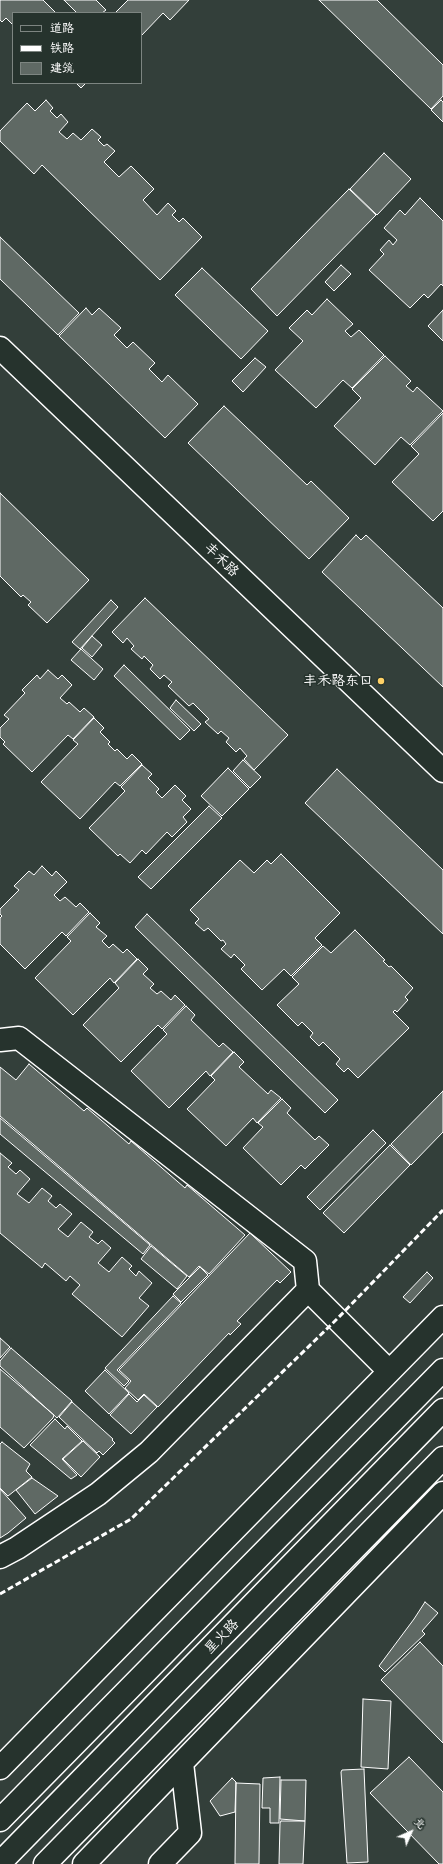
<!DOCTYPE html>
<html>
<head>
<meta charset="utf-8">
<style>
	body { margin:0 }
	#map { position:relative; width:443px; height:1864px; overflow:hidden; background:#333f3a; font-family:"Balsamiq Sans","LXGW WenKai TC",sans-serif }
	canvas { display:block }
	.legend { position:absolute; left:12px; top:12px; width:130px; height:72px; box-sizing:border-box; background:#26332d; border:1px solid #7d8581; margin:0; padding:5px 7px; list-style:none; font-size:12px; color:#fff }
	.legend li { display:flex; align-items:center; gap:8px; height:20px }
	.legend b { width:20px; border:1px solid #7d8581 }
	.north { position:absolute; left:391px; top:1812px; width:40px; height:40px; -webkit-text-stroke:3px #26332d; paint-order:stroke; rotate:45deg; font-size:11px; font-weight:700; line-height:16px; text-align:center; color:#fff }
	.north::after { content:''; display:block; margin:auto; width:14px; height:18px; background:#fff; clip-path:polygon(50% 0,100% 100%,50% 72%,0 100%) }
</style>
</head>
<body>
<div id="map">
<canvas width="443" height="1864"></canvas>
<ul class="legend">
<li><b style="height:5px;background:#26332d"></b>道路</li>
<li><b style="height:5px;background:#fff"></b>铁路</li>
<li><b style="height:11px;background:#5f6964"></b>建筑</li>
</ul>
<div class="north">北</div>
</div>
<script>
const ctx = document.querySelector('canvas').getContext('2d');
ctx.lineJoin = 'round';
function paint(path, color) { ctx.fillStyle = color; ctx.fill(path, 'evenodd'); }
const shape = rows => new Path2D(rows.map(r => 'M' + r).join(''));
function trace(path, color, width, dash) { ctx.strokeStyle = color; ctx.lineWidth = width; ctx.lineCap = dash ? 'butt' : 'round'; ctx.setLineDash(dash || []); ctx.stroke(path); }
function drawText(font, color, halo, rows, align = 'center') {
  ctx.font = font + ' "Balsamiq Sans","LXGW WenKai TC",sans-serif'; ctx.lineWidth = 3; ctx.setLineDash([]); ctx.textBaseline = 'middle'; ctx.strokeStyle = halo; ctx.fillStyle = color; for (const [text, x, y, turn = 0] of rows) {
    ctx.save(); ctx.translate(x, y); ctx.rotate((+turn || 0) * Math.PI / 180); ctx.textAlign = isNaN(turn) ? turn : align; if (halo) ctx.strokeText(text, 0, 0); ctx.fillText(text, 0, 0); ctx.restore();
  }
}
const building = shape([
	[0,0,43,0,56,13,13,13,13,25,6,18,2,22,0,20,0,0],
	[64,0,96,0,106,10,102,13,77,13,64,0],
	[128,0,189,0,170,20,163,13,141,36,141,13,115,13,128,0],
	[319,0,377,0,443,65,443,96,431,109,319,0],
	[76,83,86,83,81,88,76,83],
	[46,100,53,108,50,111,57,118,61,114,68,122,59,132,67,139,73,133,81,140,92,129,101,137,98,140,104,146,107,144,115,151,104,162,119,177,131,166,154,189,143,200,157,215,168,203,176,211,172,215,179,222,183,218,202,237,160,280,42,165,34,174,0,141,0,131,27,103,35,111,46,100],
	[441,100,443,102,443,122,431,110,441,100],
	[384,153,411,179,377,215,350,189,384,153],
	[349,189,376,215,277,316,251,289,349,189],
	[420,198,443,221,443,286,441,284,428,298,424,294,410,308,369,270,384,254,380,250,389,240,393,245,397,240,384,228,400,210,405,215,420,198],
	[0,237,79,313,58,335,0,279,0,237],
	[341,265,351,274,334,291,325,282,341,265],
	[202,268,268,331,241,359,175,295,202,268],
	[327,299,353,324,345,331,351,337,359,330,384,355,352,388,343,380,316,408,275,370,303,341,289,328,307,310,312,315,327,299],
	[86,308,92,315,99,308,121,328,114,335,127,348,133,342,155,363,149,369,162,382,168,375,198,404,165,438,59,336,86,308],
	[443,310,443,341,428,326,443,310],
	[385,356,411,381,406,386,413,392,417,387,443,411,410,445,401,437,375,465,334,426,361,398,352,389,385,356],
	[255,358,266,367,243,392,232,381,255,358],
	[224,406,307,485,311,481,349,518,309,559,188,443,224,406],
	[443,413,443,511,433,521,392,482,419,454,411,446,443,413],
	[0,493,89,580,47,623,28,605,31,602,23,595,21,597,0,576,0,493],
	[356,535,361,540,366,535,443,608,443,687,322,572,356,535],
	[145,598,288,735,254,770,244,759,247,756,240,748,236,752,226,742,229,738,221,731,218,734,205,722,209,719,193,703,189,706,168,686,172,682,164,675,160,679,150,669,153,665,144,656,142,659,131,649,134,646,127,638,123,643,112,632,145,598],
	[111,600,118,607,80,649,72,642,111,600],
	[92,636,102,645,92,657,82,648,92,636],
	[81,649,103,669,94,680,71,660,81,649],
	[124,665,190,730,180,740,114,676,124,665],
	[48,670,58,679,62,675,72,685,60,698,67,704,69,702,80,712,84,708,94,717,73,739,68,735,32,772,3,744,5,742,0,737,0,728,9,719,4,715,25,693,22,690,37,675,40,679,48,670],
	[176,700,201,724,194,731,170,708,176,700],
	[94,718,104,728,100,732,110,742,108,744,115,751,117,749,127,759,132,754,142,764,120,786,115,782,80,819,41,782,78,744,73,740,94,718],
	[243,760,261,777,250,788,233,771,243,760],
	[142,765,152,774,148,778,159,789,156,792,162,798,175,785,186,796,182,800,191,809,183,817,187,822,172,837,167,832,146,854,142,850,130,863,120,854,118,856,89,828,125,791,121,787,142,765],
	[228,768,249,789,222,816,201,796,228,768],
	[337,769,443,870,443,934,305,803,337,769],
	[209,806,222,818,151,889,138,877,209,806],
	[281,854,340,913,315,938,322,945,291,976,284,969,262,990,241,969,245,965,234,954,231,958,221,949,226,944,223,940,221,941,208,928,204,931,195,923,199,919,190,910,240,860,254,873,267,860,271,864,281,854],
	[42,866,52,876,56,871,67,882,54,895,60,901,65,897,76,907,80,903,89,912,66,936,62,932,25,969,0,944,0,918,2,916,0,914,0,909,19,890,14,886,29,871,34,875,42,866],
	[90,913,100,923,96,927,107,936,102,941,109,948,113,944,123,953,127,949,137,959,114,983,110,978,73,1015,35,978,71,941,67,937,90,913],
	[147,914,338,1100,325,1113,135,927,147,914],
	[355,930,385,960,383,961,389,967,391,966,413,988,405,997,408,1000,397,1012,395,1010,393,1012,409,1028,358,1078,348,1068,344,1072,336,1064,340,1059,323,1042,319,1046,310,1037,313,1033,302,1022,298,1026,277,1005,299,984,292,977,323,946,331,953,355,930],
	[138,959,148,969,143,974,154,984,150,988,157,994,161,991,171,1000,175,995,185,1005,162,1029,158,1025,121,1062,83,1025,119,988,115,983,138,959],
	[186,1006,195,1015,191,1020,219,1047,223,1043,233,1052,210,1076,206,1071,169,1108,131,1071,167,1034,163,1030,186,1006],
	[234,1052,244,1062,239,1067,268,1094,271,1090,281,1098,257,1123,253,1118,226,1146,187,1109,215,1080,211,1076,234,1052],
	[29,1064,84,1111,87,1108,129,1144,131,1141,185,1188,187,1185,245,1235,209,1274,199,1266,189,1277,0,1116,0,1067,16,1080,29,1064],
	[443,1091,443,1132,411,1165,391,1144,443,1091],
	[282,1099,291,1108,287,1113,315,1140,319,1136,329,1145,305,1169,301,1165,281,1185,243,1148,263,1127,258,1123,282,1099],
	[0,1118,150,1245,143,1254,0,1134,0,1118],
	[373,1130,386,1143,320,1210,307,1197,373,1130],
	[390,1145,410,1165,344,1233,323,1213,390,1145],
	[0,1153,12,1163,8,1167,16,1174,20,1170,30,1179,17,1194,29,1203,42,1188,52,1196,48,1201,56,1208,60,1204,72,1214,58,1229,68,1237,81,1222,93,1232,89,1237,98,1244,102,1240,111,1248,98,1263,109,1272,122,1257,132,1266,129,1269,136,1276,139,1271,152,1283,139,1298,149,1306,122,1337,72,1294,80,1285,70,1276,66,1281,45,1263,42,1268,0,1233,0,1153],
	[250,1233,291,1272,280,1283,277,1280,237,1321,241,1324,230,1335,229,1333,158,1407,144,1394,138,1400,125,1388,131,1381,119,1370,250,1233],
	[151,1246,187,1276,177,1289,141,1259,151,1246],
	[200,1267,208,1275,181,1302,173,1294,200,1267],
	[427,1272,433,1278,410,1303,403,1297,427,1272],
	[173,1296,181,1303,117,1370,129,1381,124,1386,105,1368,173,1296],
	[0,1338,10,1347,0,1358,0,1338],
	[11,1348,72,1401,57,1418,0,1366,0,1361,11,1348],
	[0,1369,54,1415,53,1418,24,1448,0,1427,0,1369],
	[105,1370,129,1393,109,1414,85,1391,105,1370],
	[129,1394,137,1402,144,1395,157,1407,131,1434,110,1415,129,1394],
	[72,1402,113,1439,112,1440,115,1443,103,1455,99,1451,97,1453,59,1417,72,1402],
	[55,1419,65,1429,67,1426,82,1441,62,1459,77,1475,71,1479,30,1445,55,1419],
	[83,1441,100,1457,81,1477,63,1459,83,1441],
	[2,1442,30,1464,26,1471,32,1477,8,1496,0,1488,0,1444,2,1442],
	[32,1478,58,1496,35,1514,16,1490,32,1478],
	[0,1489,26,1518,8,1533,0,1538,0,1489],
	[425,1602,438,1613,422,1631,425,1634,385,1672,379,1666,414,1619,425,1602],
	[420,1642,443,1666,443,1743,381,1680,420,1642],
	[363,1699,391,1701,388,1769,361,1767,363,1699],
	[409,1757,443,1792,443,1864,439,1864,370,1793,409,1757],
	[364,1769,368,1862,347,1863,341,1772,342,1770,364,1769],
	[280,1777,279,1823,270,1823,270,1808,262,1808,263,1778,280,1777],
	[232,1778,236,1782,235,1812,220,1816,210,1801,232,1778],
	[281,1780,306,1780,305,1821,280,1819,281,1780],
	[236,1783,260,1784,259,1864,235,1864,236,1783],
	[281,1821,305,1821,303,1864,279,1864,280,1823,281,1821]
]);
paint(building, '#5f6964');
trace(building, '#fff', 1);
const minor = shape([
	[0,1040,19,1038,305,1261,308,1290,389,1371],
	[0,1557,17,1548,98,1494,149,1452,308,1290],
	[0,1768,443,1317],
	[45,1864,443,1458],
	[84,1864,443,1493],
	[160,1864,190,1833,182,1763]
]);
const major = shape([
	[0,348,443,771],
	[0,1820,443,1370],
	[0,1863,443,1410]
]);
trace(minor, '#fff', 25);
trace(major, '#fff', 25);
trace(minor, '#26332d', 22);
trace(major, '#26332d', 22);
trace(shape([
	[0,1594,131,1519,337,1319,443,1210]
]), '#fff', 3, [6, 3]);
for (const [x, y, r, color] of [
	[381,681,4,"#ffd166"]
]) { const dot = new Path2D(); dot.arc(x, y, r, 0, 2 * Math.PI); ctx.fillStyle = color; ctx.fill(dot); trace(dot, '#26332d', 1.5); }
drawText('14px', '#fff', '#26332d', [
	["丰禾路",221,560,44],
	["星火路",222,1637,-46]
]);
drawText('14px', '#fff', '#26332d', [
	["丰禾路东口",373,681]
], 'right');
</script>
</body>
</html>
